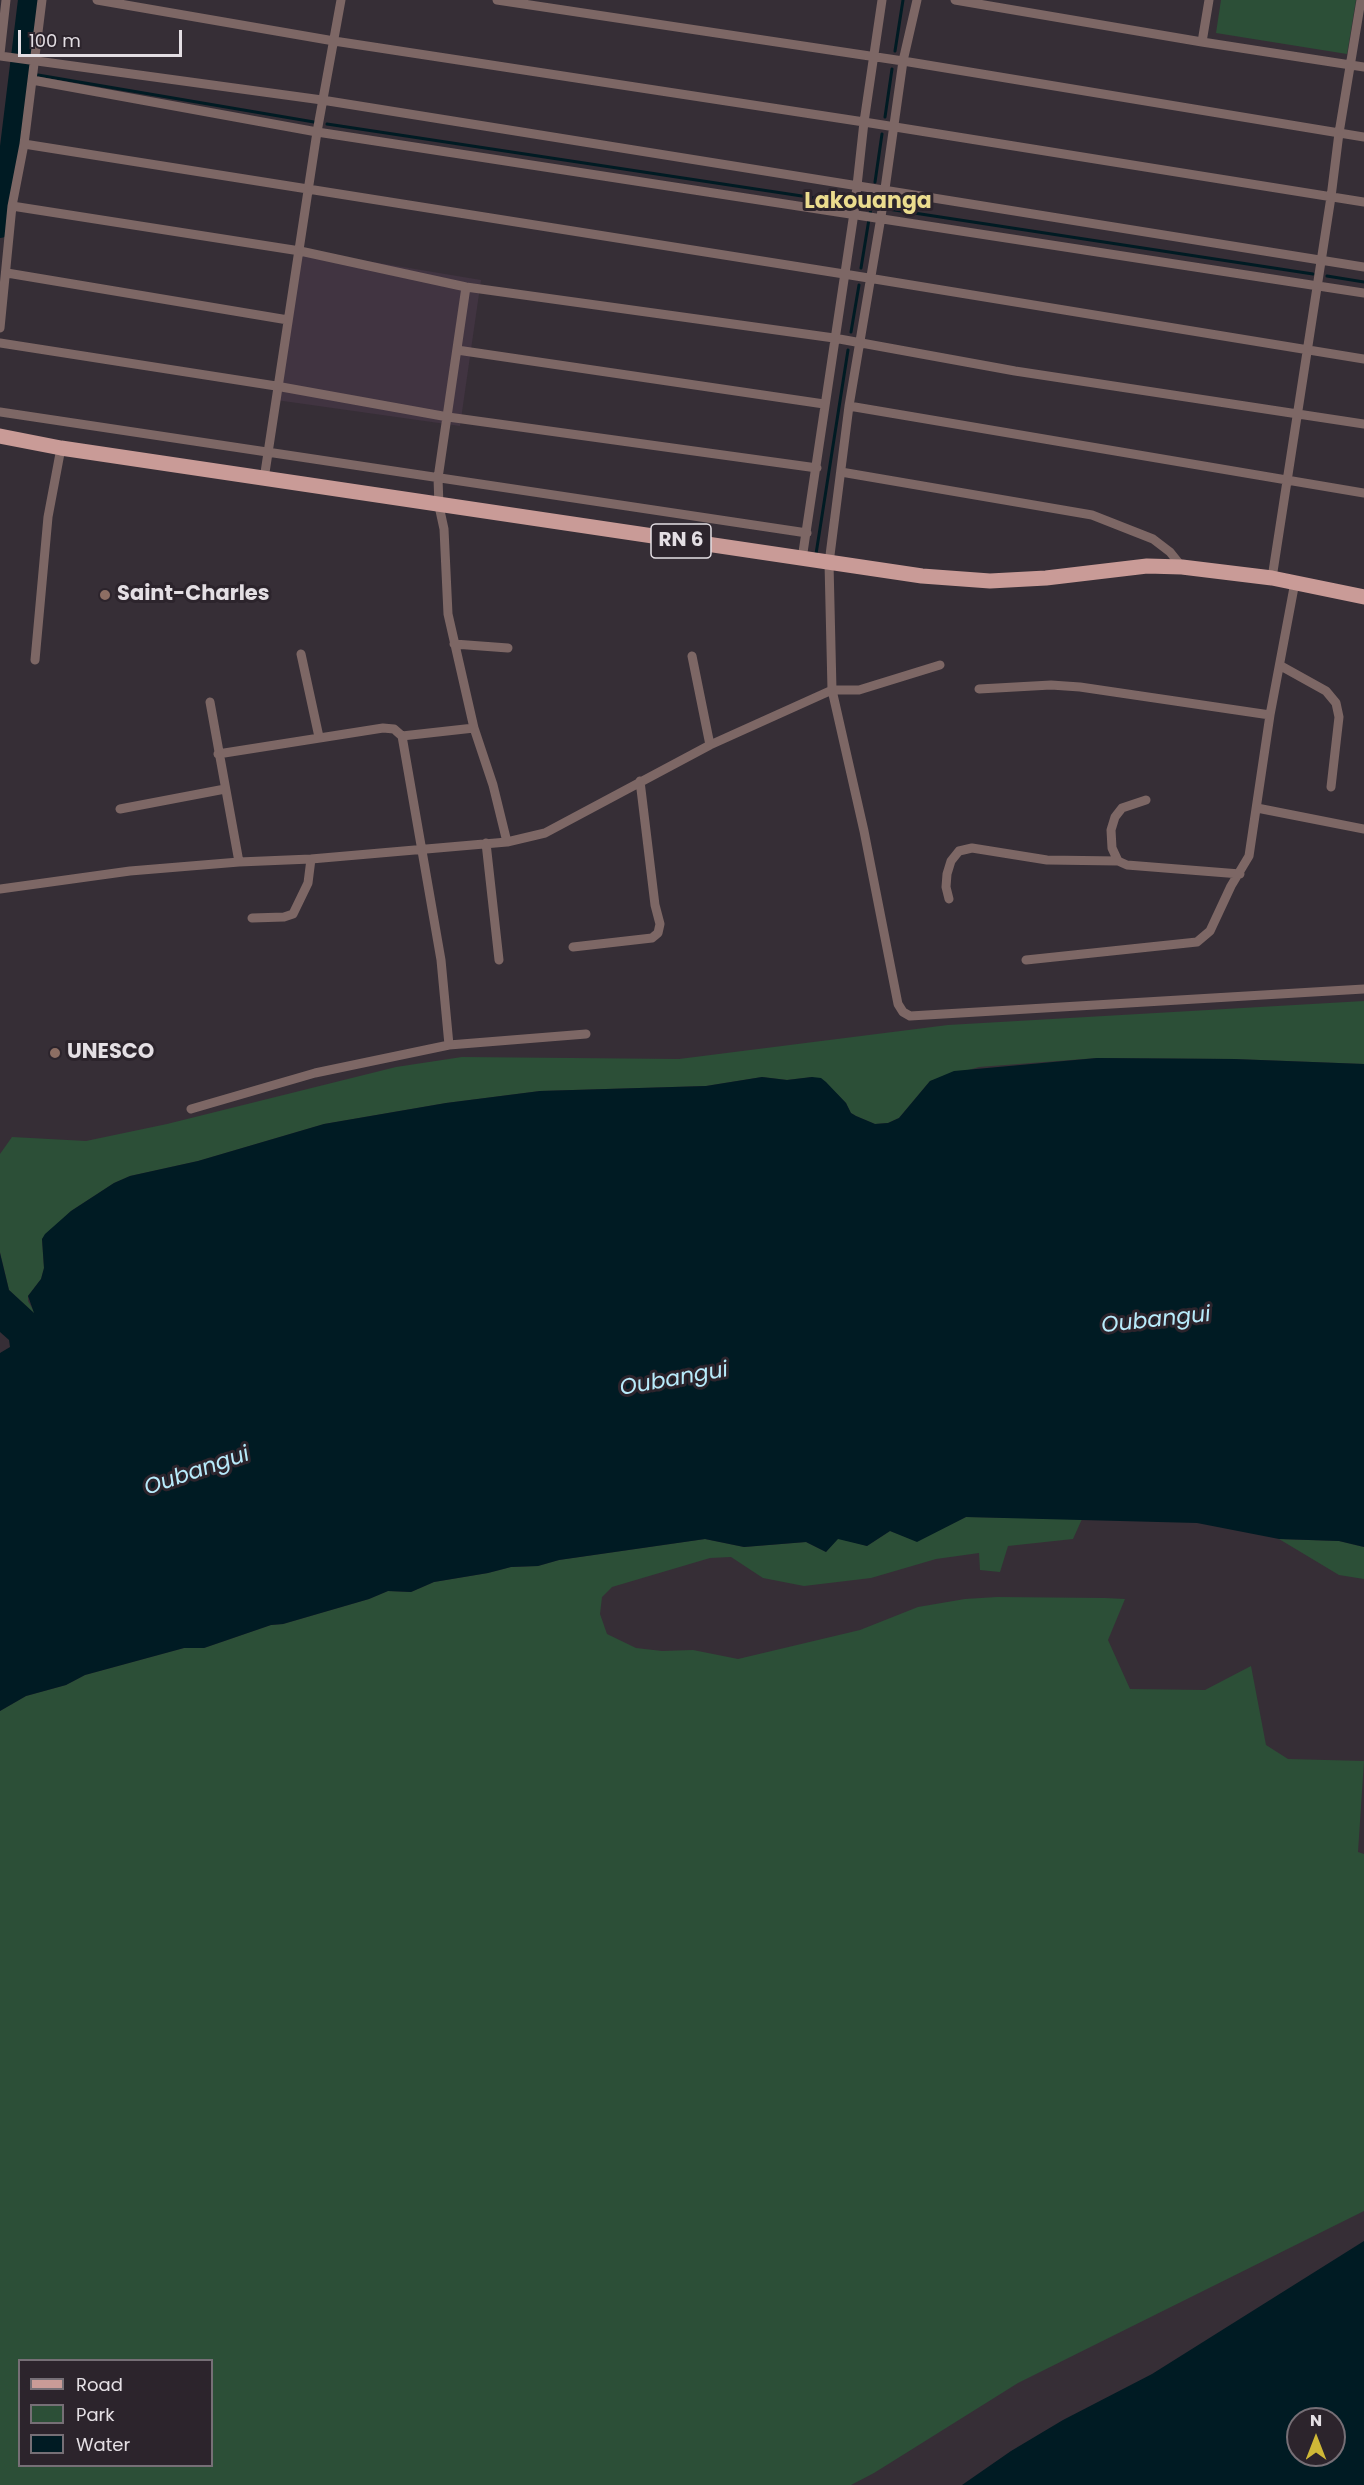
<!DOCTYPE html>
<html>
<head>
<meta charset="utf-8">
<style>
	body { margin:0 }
	#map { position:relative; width:1364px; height:2485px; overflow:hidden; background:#362e36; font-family:Poppins,sans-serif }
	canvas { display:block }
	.legend { position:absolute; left:18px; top:2359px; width:195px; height:108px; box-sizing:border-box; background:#2c242c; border:2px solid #766f76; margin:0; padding:8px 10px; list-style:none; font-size:18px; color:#e4dfe4 }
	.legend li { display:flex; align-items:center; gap:12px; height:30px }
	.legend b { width:30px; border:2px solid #766f76 }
	.north { position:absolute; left:1286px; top:2407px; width:60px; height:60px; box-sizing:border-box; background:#2c242c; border:2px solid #766f76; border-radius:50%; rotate:0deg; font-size:16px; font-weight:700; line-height:24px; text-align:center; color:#e4dfe4 }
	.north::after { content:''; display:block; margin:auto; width:21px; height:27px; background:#cfb837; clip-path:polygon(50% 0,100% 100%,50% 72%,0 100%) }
	.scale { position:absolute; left:18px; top:30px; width:164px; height:27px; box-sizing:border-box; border:3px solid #e4dfe4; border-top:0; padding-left:8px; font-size:18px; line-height:21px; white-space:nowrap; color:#e4dfe4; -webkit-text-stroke:4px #2c242c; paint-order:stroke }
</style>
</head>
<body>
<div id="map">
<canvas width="1364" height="2485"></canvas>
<ul class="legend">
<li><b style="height:8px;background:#c99b97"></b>Road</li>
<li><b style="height:16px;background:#2c4f37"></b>Park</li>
<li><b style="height:16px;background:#001b23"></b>Water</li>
</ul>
<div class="north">N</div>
<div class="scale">100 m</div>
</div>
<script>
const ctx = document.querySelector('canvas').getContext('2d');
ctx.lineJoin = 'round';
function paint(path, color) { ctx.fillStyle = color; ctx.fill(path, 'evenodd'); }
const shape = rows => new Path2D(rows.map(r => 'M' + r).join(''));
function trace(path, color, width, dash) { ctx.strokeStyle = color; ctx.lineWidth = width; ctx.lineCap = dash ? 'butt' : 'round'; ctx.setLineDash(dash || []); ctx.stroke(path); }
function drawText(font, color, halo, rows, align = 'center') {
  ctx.font = font + ' Poppins,sans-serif'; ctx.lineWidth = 6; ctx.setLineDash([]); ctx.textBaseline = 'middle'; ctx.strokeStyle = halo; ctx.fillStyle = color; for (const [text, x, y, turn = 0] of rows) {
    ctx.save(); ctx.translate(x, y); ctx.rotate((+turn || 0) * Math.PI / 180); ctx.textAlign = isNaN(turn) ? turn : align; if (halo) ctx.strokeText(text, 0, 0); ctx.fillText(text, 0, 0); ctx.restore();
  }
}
paint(shape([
	[301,250,481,280,460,426,276,400]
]), '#413441');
paint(shape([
	[1221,0,1356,0,1347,54,1216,33],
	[1364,1001,1364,1064,1234,1059,1097,1058,979,1067,930,1081,899,1118,888,1123,875,1124,856,1116,851,1113,846,1103,837,1094,812,1077,787,1080,762,1077,706,1086,540,1091,446,1103,324,1124,198,1161,130,1176,114,1183,71,1211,42,1239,44,1268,41,1279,28,1296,28,1301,36,1315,9,1290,0,1252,0,1154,12,1137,86,1141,167,1124,396,1067,462,1057,679,1059,948,1025],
	[966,1517,1082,1519,1073,1539,1008,1546,1000,1572,980,1570,979,1553,936,1559,871,1578,804,1586,763,1578,731,1557,710,1558,612,1587,602,1597,600,1614,607,1634,636,1648,662,1651,693,1650,738,1659,860,1630,918,1607,965,1599,997,1597,1105,1598,1125,1599,1108,1640,1130,1689,1205,1690,1251,1666,1266,1745,1288,1759,1364,1761,1358,1852,1364,1854,1364,2211,1018,2383,874,2473,851,2485,0,2485,0,1711,26,1696,66,1685,85,1675,184,1648,204,1648,271,1625,283,1624,369,1599,388,1591,411,1592,434,1582,488,1573,511,1567,538,1566,559,1560,705,1539,744,1547,806,1542,826,1552,838,1538,867,1546,890,1531,917,1541],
	[20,2360,212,2360,212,2466,20,2466],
	[1279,1539,1339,1541,1364,1547,1364,1579,1339,1575]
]), '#2c4f37');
paint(shape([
	[1097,1058,1234,1059,1364,1064,1364,1547,1339,1541,1279,1539,1197,1523,966,1517,917,1542,890,1531,867,1546,838,1539,826,1552,806,1542,744,1547,705,1539,559,1560,538,1566,511,1567,488,1573,434,1582,411,1592,388,1591,369,1599,283,1624,271,1625,204,1648,184,1648,85,1675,66,1685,26,1696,0,1711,0,1353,10,1347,9,1340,0,1332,0,1253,9,1290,34,1313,28,1296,41,1279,44,1268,42,1239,45,1234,71,1211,114,1183,130,1176,198,1161,324,1124,446,1103,540,1091,706,1086,762,1077,787,1080,812,1077,821,1078,826,1082,846,1103,851,1113,856,1116,875,1124,888,1123,899,1118,930,1081,954,1071],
	[1364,2241,1364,2485,962,2485,1011,2451,1063,2420,1152,2374],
	[1298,2419,1334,2419,1334,2455,1298,2455]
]), '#001b23');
trace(shape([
	[895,51,903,0],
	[38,75,314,122],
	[885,117,892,69],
	[327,124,848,203],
	[875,182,882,134],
	[863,206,877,208],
	[888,209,1313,274],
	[870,214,873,195],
	[861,268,869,219],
	[1327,276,1364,282],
	[851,332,859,285],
	[816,554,848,350]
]), '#001b23', 3);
trace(shape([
	[0,228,28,0]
]), '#001b23', 20);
trace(shape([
	[97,0,334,41,864,122,1364,202],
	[497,0,903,61,1364,137],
	[917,0,903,61,881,217,849,406,829,563,832,690,864,831,898,1004,903,1012,910,1016,1364,989],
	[955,0,1202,42,1364,67],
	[1202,42,1209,0],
	[0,54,6,0],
	[0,56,322,100,1364,267],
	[32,80,317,132,1364,293],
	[24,144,844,274,1364,359],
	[12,206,300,251,466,287,834,338,1015,371,1364,424],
	[7,273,288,320],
	[466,287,438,478,439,506,444,529,448,614,474,728,493,785,507,842],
	[0,328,12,206,24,144,42,0],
	[0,343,276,386,448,417,817,468],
	[457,350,824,404],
	[849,406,1364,493],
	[0,412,807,533],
	[841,472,1092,515,1153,539,1170,552,1182,567],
	[264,479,317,132,341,0],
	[802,559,854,213,864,122,882,0],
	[1272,578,1331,197,1339,133,1361,0],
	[454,644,508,648],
	[301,654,319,737],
	[692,656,710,745],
	[35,660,48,517,61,448],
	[1281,666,1326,691,1336,703,1339,717,1331,787],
	[979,689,1051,685,1080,687,1270,715],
	[210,702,239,862],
	[218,754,383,728,394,729,402,736],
	[1146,800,1122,808,1115,817,1111,830,1112,848,1118,861,1127,865,1240,874],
	[1257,808,1364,829],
	[120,809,225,789],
	[486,843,499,960],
	[0,889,130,871,239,862,311,859,507,842,545,833,710,745,832,690,859,690,940,665],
	[949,899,946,887,947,874,951,861,959,851,972,848,1047,860,1118,861],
	[252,918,284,917,293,914,308,883,311,859],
	[573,947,652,938,658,933,660,924,655,905,640,781],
	[1026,960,1197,942,1210,931,1231,886,1249,856,1270,715,1295,582],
	[449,1045,441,960,402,736,474,728],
	[191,1109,315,1073,449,1045,586,1034]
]), '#7d6765', 9);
trace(shape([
	[0,436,61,448,922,576,990,581,1046,578,1147,566,1182,567,1272,578,1364,597]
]), '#c99b97', 15);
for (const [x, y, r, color] of [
	[105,595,6,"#8d6e63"],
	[55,1053,6,"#8d6e63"]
]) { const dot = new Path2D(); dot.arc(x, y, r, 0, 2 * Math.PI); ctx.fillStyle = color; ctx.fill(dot); trace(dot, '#2c242c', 2); }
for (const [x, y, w] of [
	[681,541,60]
]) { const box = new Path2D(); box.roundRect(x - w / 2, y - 17, w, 34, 4.5); ctx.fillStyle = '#2c242c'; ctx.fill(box); trace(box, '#e4dfe4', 1.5); }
drawText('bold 20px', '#e4dfe4', null, [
	["RN 6",681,541]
]);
drawText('bold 21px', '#e4dfe4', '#2c242c', [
	["Saint-Charles",117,595],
	["UNESCO",67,1053]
], 'left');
drawText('bold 22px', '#ebdc8e', '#2c242c', [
	["Lakouanga",868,202]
]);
drawText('italic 22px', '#b8ebfb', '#2c242c', [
	["Oubangui",1156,1321,-6],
	["Oubangui",674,1380,-10],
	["Oubangui",197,1472,-19]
]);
</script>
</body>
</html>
